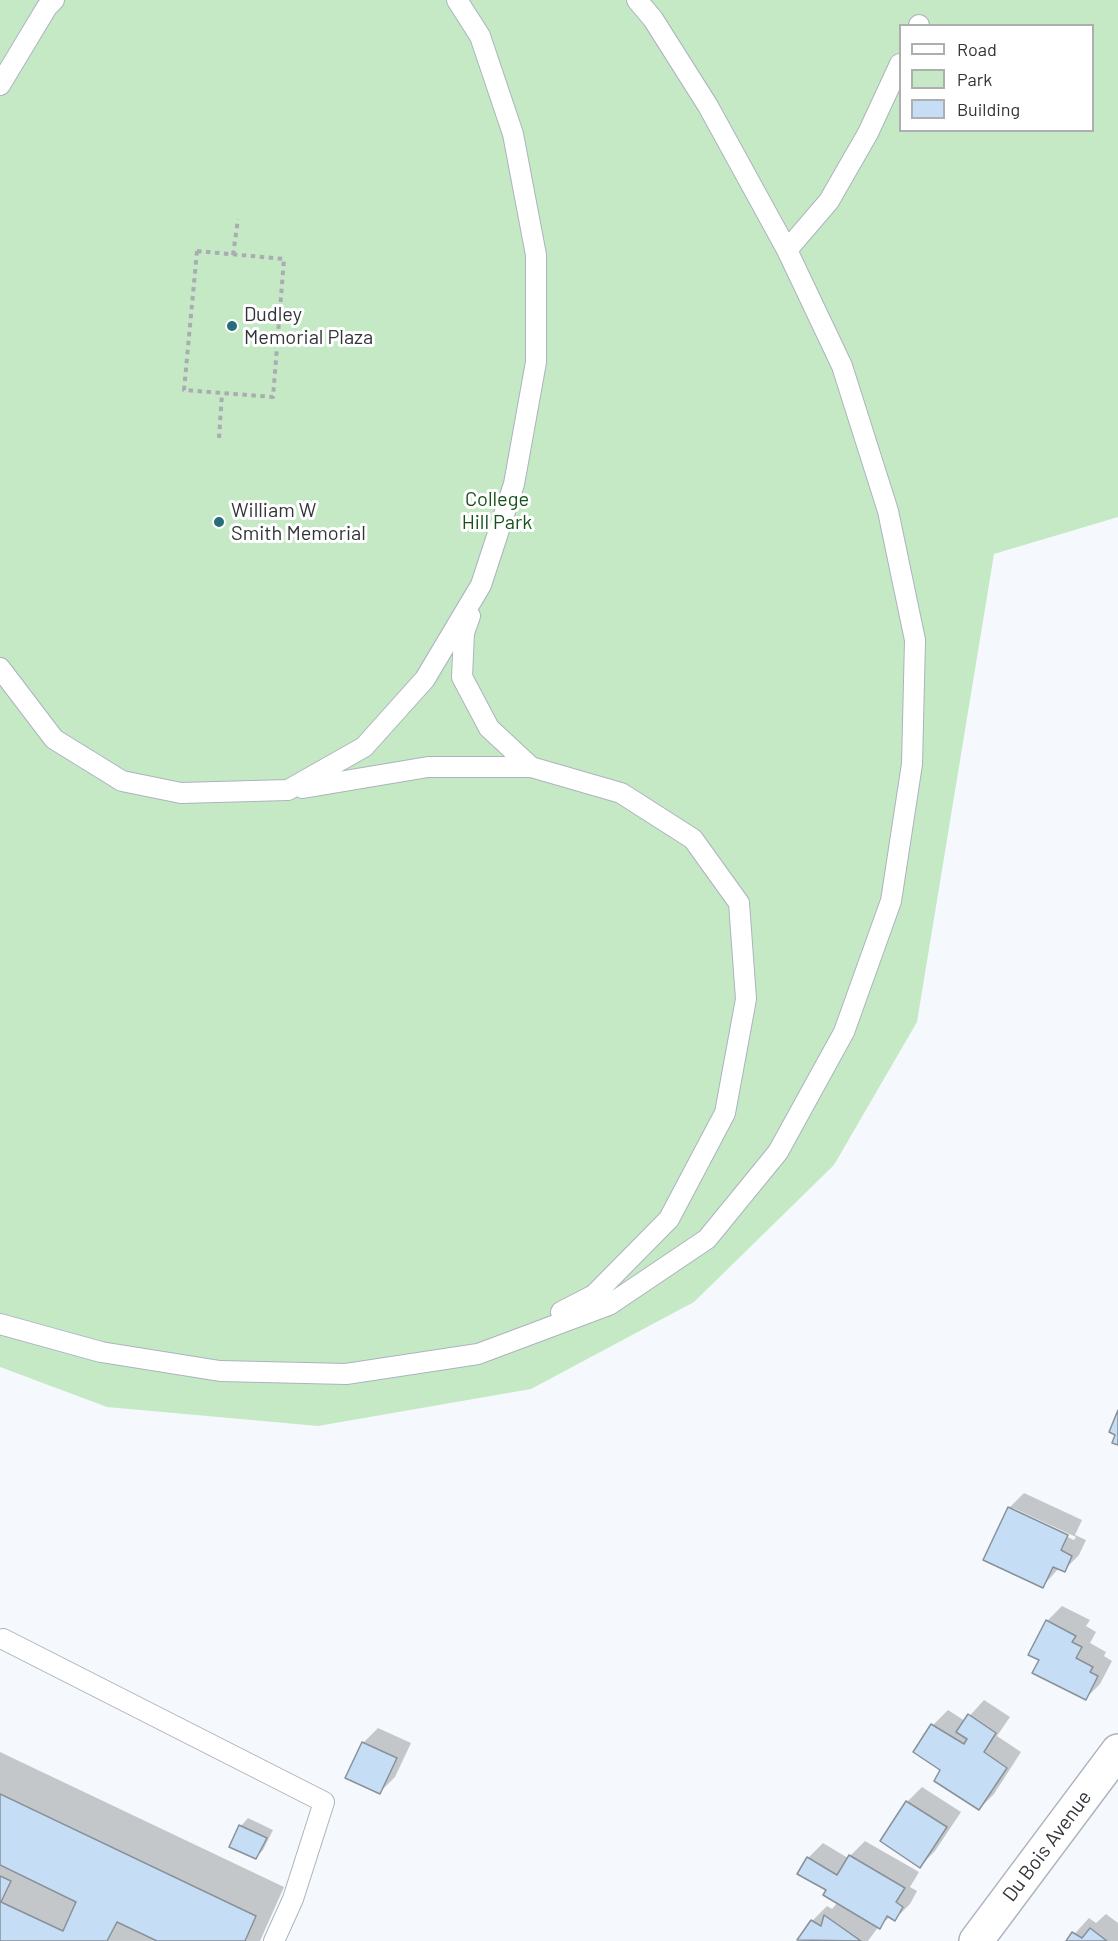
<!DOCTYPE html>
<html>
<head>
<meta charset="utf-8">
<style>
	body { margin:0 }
	#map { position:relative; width:1118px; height:1941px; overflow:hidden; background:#f5f9fd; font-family:Barlow,sans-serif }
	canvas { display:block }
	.legend { position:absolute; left:899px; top:24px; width:195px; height:108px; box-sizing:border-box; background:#fff; border:2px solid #adaeaf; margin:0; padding:8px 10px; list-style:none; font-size:18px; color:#313438 }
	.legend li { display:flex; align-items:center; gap:12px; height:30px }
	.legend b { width:30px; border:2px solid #adaeaf }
</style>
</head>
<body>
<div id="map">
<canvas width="1118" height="1941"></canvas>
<ul class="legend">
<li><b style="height:8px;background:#fff"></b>Road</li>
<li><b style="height:16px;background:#c6e9c5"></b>Park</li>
<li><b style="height:16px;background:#c6def5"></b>Building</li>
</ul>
</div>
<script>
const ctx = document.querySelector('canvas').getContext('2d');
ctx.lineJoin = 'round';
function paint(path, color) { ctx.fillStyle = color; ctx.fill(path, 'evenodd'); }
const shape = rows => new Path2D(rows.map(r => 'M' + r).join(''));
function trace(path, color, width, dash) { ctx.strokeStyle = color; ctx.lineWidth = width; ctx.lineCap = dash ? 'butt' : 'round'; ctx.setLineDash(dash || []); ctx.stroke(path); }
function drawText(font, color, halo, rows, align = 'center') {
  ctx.font = font + ' Barlow,sans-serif'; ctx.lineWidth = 6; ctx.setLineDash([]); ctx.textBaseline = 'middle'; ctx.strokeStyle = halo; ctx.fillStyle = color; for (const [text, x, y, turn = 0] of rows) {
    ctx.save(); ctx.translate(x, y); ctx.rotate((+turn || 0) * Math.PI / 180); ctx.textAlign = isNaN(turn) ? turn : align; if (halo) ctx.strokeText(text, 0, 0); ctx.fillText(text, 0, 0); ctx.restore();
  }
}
paint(shape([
	[0,0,1118,0,1118,517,994,554,917,1022,834,1165,694,1302,531,1389,318,1426,107,1407,0,1367],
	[900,26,1092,26,1092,130,900,130]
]), '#c6e9c5');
paint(shape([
	[1024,1493,1082,1520,1075,1535,1086,1540,1079,1555,1064,1570,1059,1568,1043,1586,985,1559,1009,1508],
	[1013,1508,1076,1537,1074,1540,1013,1511],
	[1062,1606,1090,1620,1086,1626,1096,1632,1090,1643,1106,1652,1104,1656,1112,1661,1100,1684,1085,1699,1041,1659,1047,1621],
	[984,1700,1010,1717,997,1736,1021,1752,994,1794,979,1809,942,1770,915,1752,933,1725,948,1710,965,1721],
	[378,1728,411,1743,395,1777,380,1792,363,1743],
	[0,1752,284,1887,260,1941,0,1941],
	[922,1787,961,1812,935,1851,920,1866,907,1802],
	[248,1818,273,1830,263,1850,256,1857,231,1846,241,1826],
	[865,1841,919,1872,910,1887,917,1891,910,1904,895,1919,890,1917,879,1926,868,1941,801,1941,812,1921,827,1906,832,1909,838,1902,808,1858,823,1843,848,1858],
	[1106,1914,1118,1923,1118,1941,1068,1941,1089,1918,1096,1923]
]), '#0003');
const building = shape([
	[1118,1410,1118,1445,1112,1443,1115,1435,1109,1432,1118,1410],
	[1008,1507,1068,1535,1061,1550,1072,1556,1065,1572,1053,1567,1043,1588,983,1560,1008,1507],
	[1046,1620,1076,1636,1072,1642,1082,1647,1076,1658,1093,1667,1090,1672,1098,1676,1086,1700,1032,1673,1039,1660,1028,1655,1046,1620],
	[968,1714,996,1733,984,1752,1007,1768,979,1810,934,1781,940,1770,913,1752,931,1724,964,1744,967,1739,956,1732,968,1714],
	[362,1742,397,1758,380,1794,345,1778,362,1742],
	[0,1794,256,1916,245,1941,157,1941,117,1922,107,1941,0,1941,0,1876,11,1881,1,1902,63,1931,76,1902,0,1865,0,1794],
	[906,1801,947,1827,920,1868,880,1841,906,1801],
	[239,1825,267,1838,256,1859,229,1847,239,1825],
	[849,1855,905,1888,896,1902,903,1907,895,1921,887,1916,880,1929,823,1895,826,1890,797,1874,807,1857,837,1875,849,1855],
	[824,1915,861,1941,797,1940,811,1920,821,1926,824,1915],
	[1090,1928,1107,1941,1066,1941,1072,1932,1082,1938,1090,1928]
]);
paint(building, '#c6def5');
trace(building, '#889199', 1.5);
const lane = shape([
	[919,26,919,25],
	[0,85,47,7,54,0],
	[787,250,829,201,868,133,900,64],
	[470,616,464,633,462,677,489,728,531,767],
	[0,668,54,739,122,781,181,793,288,790,364,747,425,679,481,585,514,484,536,362,536,255,513,134,480,36,457,0],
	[303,788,428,767,531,767,621,793,693,839,739,903,746,999,725,1113,669,1219,594,1295,561,1312],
	[0,1324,101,1352,220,1371,346,1374,478,1354,609,1305,707,1239,778,1152,844,1032,891,901,912,764,915,640,888,511,842,366,787,250,708,106,653,19,637,0],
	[3,1639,324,1802,293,1899,274,1941]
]);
const street = shape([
	[976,1941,1118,1751]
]);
trace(lane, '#abb4bd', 22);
trace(street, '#abb4bd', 36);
trace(shape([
	[197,251,284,259,273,397,184,390,197,251],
	[233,255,238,219],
	[219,438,222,393]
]), '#a9acb0', 4, [4.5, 4.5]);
trace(lane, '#fff', 20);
trace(street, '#fff', 33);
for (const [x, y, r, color] of [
	[232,326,6,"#276e7b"],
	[219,522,6,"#276e7b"]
]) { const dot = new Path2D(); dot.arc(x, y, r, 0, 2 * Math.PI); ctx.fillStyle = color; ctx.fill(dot); trace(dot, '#fff', 2); }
drawText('20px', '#313438', '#fff', [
	["Dudley",244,314],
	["Memorial Plaza",244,337],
	["William W",231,510],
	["Smith Memorial",231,533]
], 'left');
drawText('20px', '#16511a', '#fff', [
	["College",497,499],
	["Hill Park",497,522]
]);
drawText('20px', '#313438', '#fff', [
	["Du Bois Avenue",1047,1846,-53]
]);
</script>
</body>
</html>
